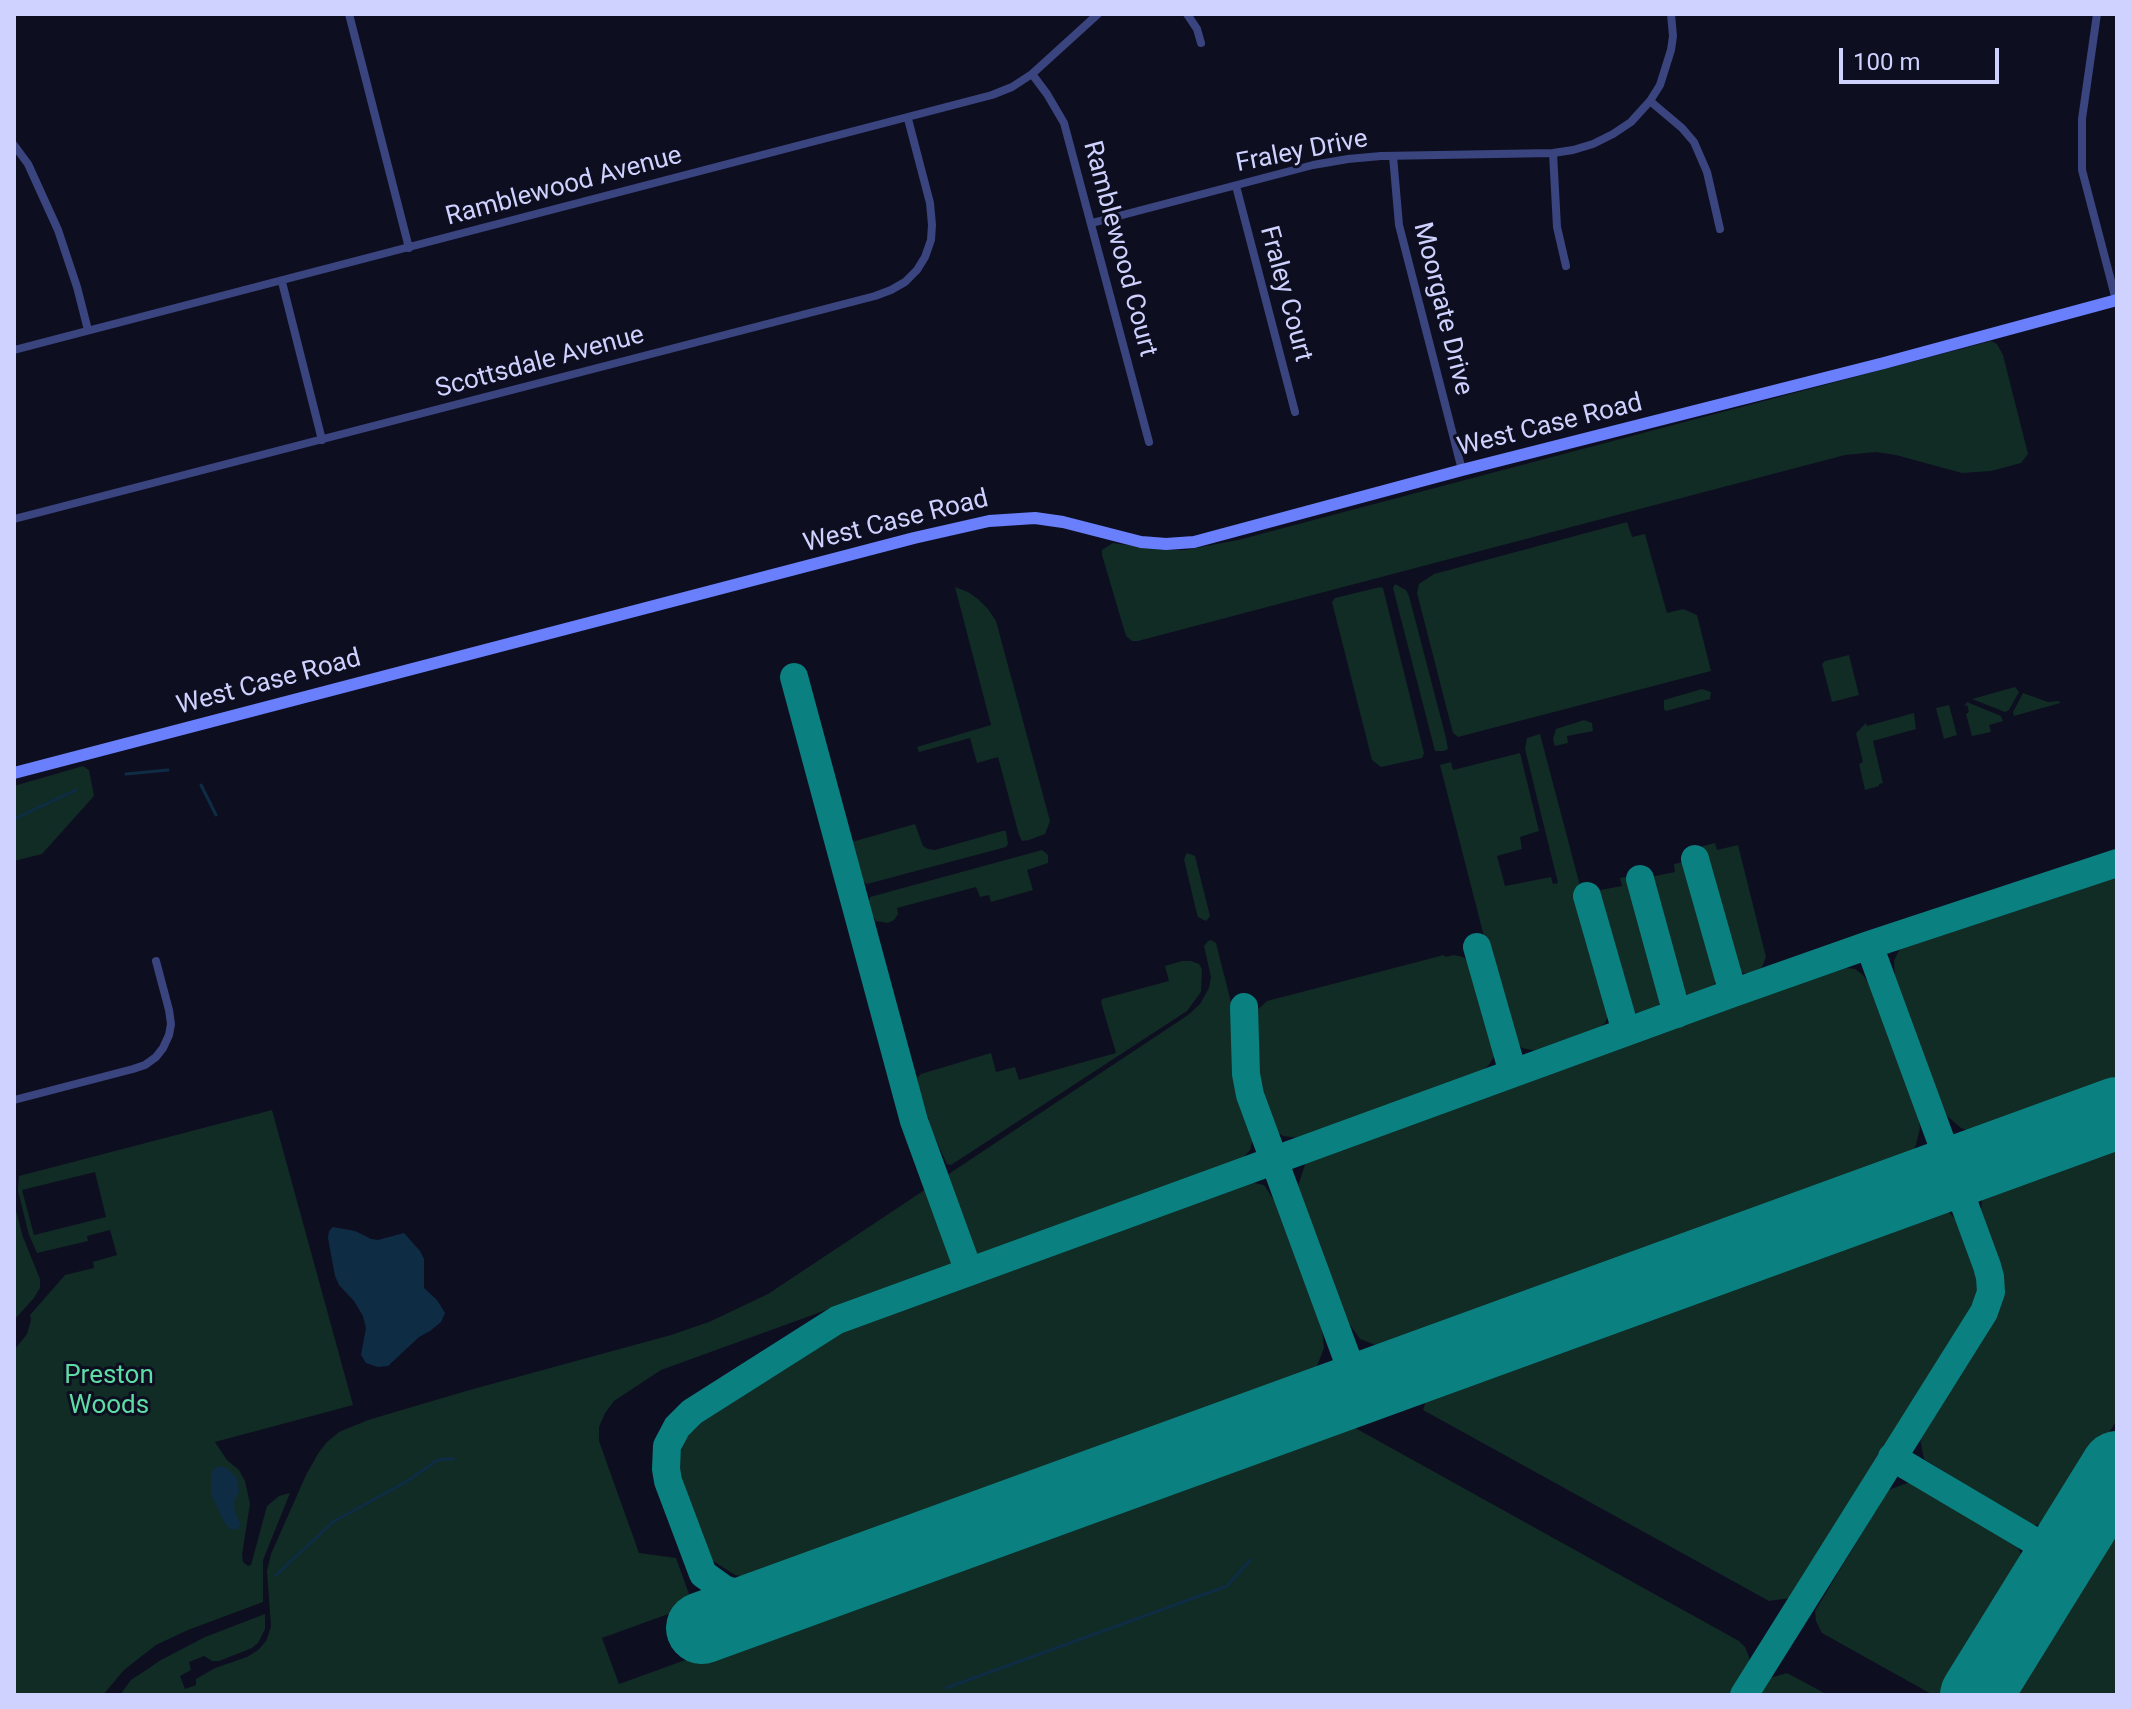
<!DOCTYPE html>
<html>
<head>
<meta charset="utf-8">
<style>
	body { margin:0 }
	#map { position:relative; width:2131px; height:1709px; overflow:hidden; background:#0e0e21; font-family:Roboto,sans-serif }
	canvas { display:block }
	.frame { position:absolute; inset:0; border:16px solid #cfd2fe; pointer-events:none }
	.scale { position:absolute; left:1839px; top:48px; width:160px; height:36px; box-sizing:border-box; border:4px solid #cfd2fe; border-top:0; padding-left:10px; font-size:24px; line-height:28px; white-space:nowrap; color:#cfd2fe; -webkit-text-stroke:6px #0e0e21; paint-order:stroke }
</style>
</head>
<body>
<div id="map">
<canvas width="2131" height="1709"></canvas>
<div class="frame"></div>
<div class="scale">100 m</div>
</div>
<script>
const ctx = document.querySelector('canvas').getContext('2d');
ctx.lineJoin = 'round';
function paint(path, color) { ctx.fillStyle = color; ctx.fill(path, 'evenodd'); }
const shape = rows => new Path2D(rows.map(r => 'M' + r).join(''));
function trace(path, color, width, dash) { ctx.strokeStyle = color; ctx.lineWidth = width; ctx.lineCap = dash ? 'butt' : 'round'; ctx.setLineDash(dash || []); ctx.stroke(path); }
function drawText(font, color, halo, rows, align = 'center') {
  ctx.font = font + ' Roboto,sans-serif'; ctx.lineWidth = 6; ctx.setLineDash([]); ctx.textBaseline = 'middle'; ctx.strokeStyle = halo; ctx.fillStyle = color; for (const [text, x, y, turn = 0] of rows) {
    ctx.save(); ctx.translate(x, y); ctx.rotate((+turn || 0) * Math.PI / 180); ctx.textAlign = isNaN(turn) ? turn : align; if (halo) ctx.strokeText(text, 0, 0); ctx.fillText(text, 0, 0); ctx.restore();
  }
}
paint(shape([
	[1991,341,1997,344,2003,355,2028,454,2021,463,1991,471,1962,473,1896,455,1876,452,1845,455,1138,641,1132,641,1126,636,1102,555,1102,550,1113,543,1163,550,1185,550,1238,540],
	[1627,522,1632,537,1645,534,1667,613,1683,609,1697,615,1711,671,1458,737,1453,733,1417,593,1419,584,1434,574],
	[1395,584,1406,590,1409,596,1446,738,1448,749,1444,751,1435,751,1393,588],
	[955,587,968,592,978,599,988,609,996,621,1050,821,1045,834,1029,840,1022,841,1019,835,998,757,977,763,970,738,919,752,917,747,991,725],
	[1380,587,1383,588,1424,753,1422,758,1381,767,1372,760,1332,602,1335,598],
	[1849,655,1859,695,1832,702,1822,664,1825,661],
	[2015,687,2019,692,2009,710,2005,712,1972,699],
	[1702,689,1711,692,1710,699,1666,711,1664,709,1664,700],
	[2023,693,2048,702,2059,701,2060,703,2014,716,2013,712],
	[1967,702,2001,716,2003,721,1989,725,1991,732,1972,736,1966,714,1969,712,1967,705,1964,706],
	[1949,705,1957,735,1944,739,1936,708],
	[1914,713,1916,729,1873,741,1883,783,1879,784,1879,786,1865,790,1859,764,1863,762,1856,733,1866,723,1867,726],
	[1584,720,1592,723,1593,731,1567,736,1568,743,1555,746,1553,739,1556,729],
	[1540,734,1612,1007,1605,1023,1599,1028,1537,1051,1522,1048,1515,1042,1508,1030,1440,765,1451,762,1453,770,1520,753,1539,831,1520,837,1522,849,1497,856,1505,886,1551,877,1553,884,1558,883,1525,749,1527,738],
	[83,766,89,770,94,796,42,854,14,861,14,786],
	[915,824,923,846,928,849,935,850,1002,831,1006,831,1008,844,1006,847,867,884,863,882,852,842],
	[1715,843,1717,850,1738,845,1766,957,1762,967,1753,973,1742,973,1736,971,1730,963,1699,851,1703,846],
	[1042,850,1048,855,1048,863,1027,870,1033,890,991,902,989,895,980,897,976,887,897,908,898,914,894,920,888,923,876,921,871,915,869,902,870,897],
	[1187,853,1195,856,1210,916,1206,921,1198,917,1196,910,1184,859],
	[1688,861,1719,971,1714,985,1690,995,1681,992,1674,984,1645,878,1675,872,1674,864],
	[1630,876,1635,880,1664,993,1658,1007,1637,1013,1625,1009,1620,999,1592,895,1595,891,1622,886,1620,878],
	[2117,876,2117,1089,1988,1135,1971,1132,1961,1128,1945,1114,1937,1097,1895,980,1894,961,1898,952,1903,947],
	[1211,940,1216,943,1233,1010,1239,1091,1254,1134,1250,1150,1242,1159,661,1370,614,1401,605,1413,599,1427,599,1441,639,1553,676,1558,693,1605,602,1638,619,1684,1337,1424,1348,1424,1739,1641,1745,1647,1749,1657,1749,1667,1732,1695,120,1695,131,1680,161,1660,205,1637,265,1614,265,1629,258,1643,252,1648,219,1661,212,1661,204,1656,189,1662,191,1670,180,1676,185,1689,196,1685,196,1679,215,1668,247,1657,258,1650,266,1641,271,1627,267,1571,271,1554,306,1475,319,1452,327,1442,339,1432,368,1420,466,1391,671,1335,709,1322,768,1294,1188,1015,1200,1004,1209,988,1211,977,1204,946,1208,941],
	[1444,955,1445,957,1454,955,1463,957,1471,963,1474,969,1494,1040,1494,1057,1488,1066,1480,1072,1299,1138,1283,1136,1276,1131,1270,1124,1255,1078,1253,1019,1257,1010,1267,1001],
	[1182,961,1191,961,1199,964,1202,969,1201,992,1187,1011,951,1165,947,1164,933,1134,918,1084,918,1077,921,1074,991,1053,996,1072,1015,1067,1019,1080,1116,1053,1101,1002,1102,999,1169,981,1165,966],
	[1847,968,1855,969,1863,975,1871,987,1918,1113,1920,1128,1916,1145,1911,1155,1898,1168,1391,1351,1360,1339,1343,1315,1298,1186,1306,1162,1815,977],
	[272,1110,353,1405,215,1442,227,1460,239,1470,245,1481,250,1504,242,1555,243,1562,248,1566,251,1565,267,1506,279,1496,290,1493,263,1560,263,1602,188,1630,156,1645,124,1670,103,1695,14,1695,14,1350,27,1334,31,1320,30,1315,65,1275,94,1268,93,1262,117,1255,110,1230,87,1236,88,1241,37,1253,29,1235,18,1191,19,1176],
	[95,1172,106,1217,34,1235,22,1190],
	[2117,1141,2117,1420,2053,1522,2031,1526,1924,1459,1920,1439,1997,1313,2002,1299,2004,1282,2002,1270,1981,1214,1982,1198,1986,1188],
	[1250,1182,1264,1185,1274,1200,1322,1329,1324,1348,1317,1366,1305,1383,761,1580,735,1575,710,1559,677,1469,683,1443,694,1427,840,1332],
	[14,1203,23,1237,40,1279,40,1288,34,1298,14,1320],
	[1934,1208,1947,1210,1956,1220,1976,1271,1978,1280,1977,1297,1790,1598,1769,1601,1423,1410,1428,1395],
	[1910,1482,2018,1548,2024,1560,2024,1575,1954,1688,1933,1695,1822,1633,1816,1621,1815,1611,1888,1490],
	[2117,1516,2117,1695,2007,1695],
	[1787,1673,1828,1695,1759,1695,1770,1678]
]), '#112b25');
paint(shape([
	[333,1227,355,1231,371,1239,378,1240,404,1233,420,1251,424,1259,424,1288,437,1300,445,1313,441,1322,430,1331,419,1337,388,1366,378,1367,366,1363,361,1355,366,1328,363,1316,354,1301,339,1285,335,1276,328,1238,329,1231],
	[218,1466,227,1468,237,1478,239,1492,234,1502,235,1512,241,1525,236,1530,230,1529,224,1522,211,1494,211,1472]
]), '#0e2d45');
trace(shape([
	[126,774,168,770],
	[201,785,216,815],
	[14,819,76,790],
	[276,1575,333,1522,409,1480,436,1461,444,1459,454,1459],
	[946,1688,1227,1586,1250,1560]
]), '#0e2d45', 3);
trace(shape([
	[794,677,914,1121,969,1272],
	[1695,859,1733,993],
	[1640,879,1677,1014],
	[1587,896,1626,1032],
	[1477,947,1513,1073],
	[1244,1007,1246,1074,1250,1095,1358,1388],
	[1892,1457,2061,1557],
	[769,1603,724,1589,703,1574,668,1481,666,1469,667,1446,677,1427,692,1412,837,1320,1733,993,1869,945,2117,863],
	[1744,1695,1984,1312,1991,1292,1990,1277,1987,1266,1869,945]
]), '#0a8080', 28);
trace(shape([
	[702,1628,2117,1113],
	[1976,1695,2117,1467]
]), '#0a8080', 72);
trace(shape([
	[349,14,409,248],
	[1187,14,1197,29,1201,43],
	[2097,14,2082,119,2082,170,2116,300],
	[1032,74,1047,94,1064,123,1149,442],
	[1650,101,1682,128,1694,142,1707,172,1720,229],
	[14,145,28,164,58,230,77,287,88,330],
	[1553,153,1557,227,1566,266],
	[1393,156,1399,225,1462,470],
	[1236,186,1295,412],
	[1092,223,1313,165,1348,159,1381,156,1553,153,1573,150,1593,144,1613,134,1631,122,1650,101,1660,85,1671,50,1673,36,1671,14],
	[282,282,322,440],
	[14,350,992,95,1012,87,1032,74,1098,14],
	[14,519,875,296,891,290,905,282,917,270,925,257,931,240,932,225,930,203,908,119],
	[14,1100,133,1069,145,1065,156,1057,163,1048,169,1035,171,1024,169,1010,156,961]
]), '#3a447f', 8);
trace(shape([
	[14,773,914,538,989,521,1035,518,1063,522,1141,542,1166,544,1194,542,1462,470,1884,363,2117,300]
]), '#697ffb', 12);
drawText('26px', '#cfd2fe', '#0e0e21', [
	["Fraley Drive",1302,152,-11],
	["Ramblewood Avenue",564,187,-15],
	["Ramblewood Court",1119,249,75],
	["Fraley Court",1285,294,75],
	["Moorgate Drive",1442,309,76],
	["Scottsdale Avenue",540,363,-15],
	["West Case Road",1550,426,-14],
	["West Case Road",896,522,-14],
	["West Case Road",269,683,-15]
]);
drawText('26px', '#5ddca5', '#0e0e21', [
	["Preston",109,1376],
	["Woods",109,1406]
]);
</script>
</body>
</html>
